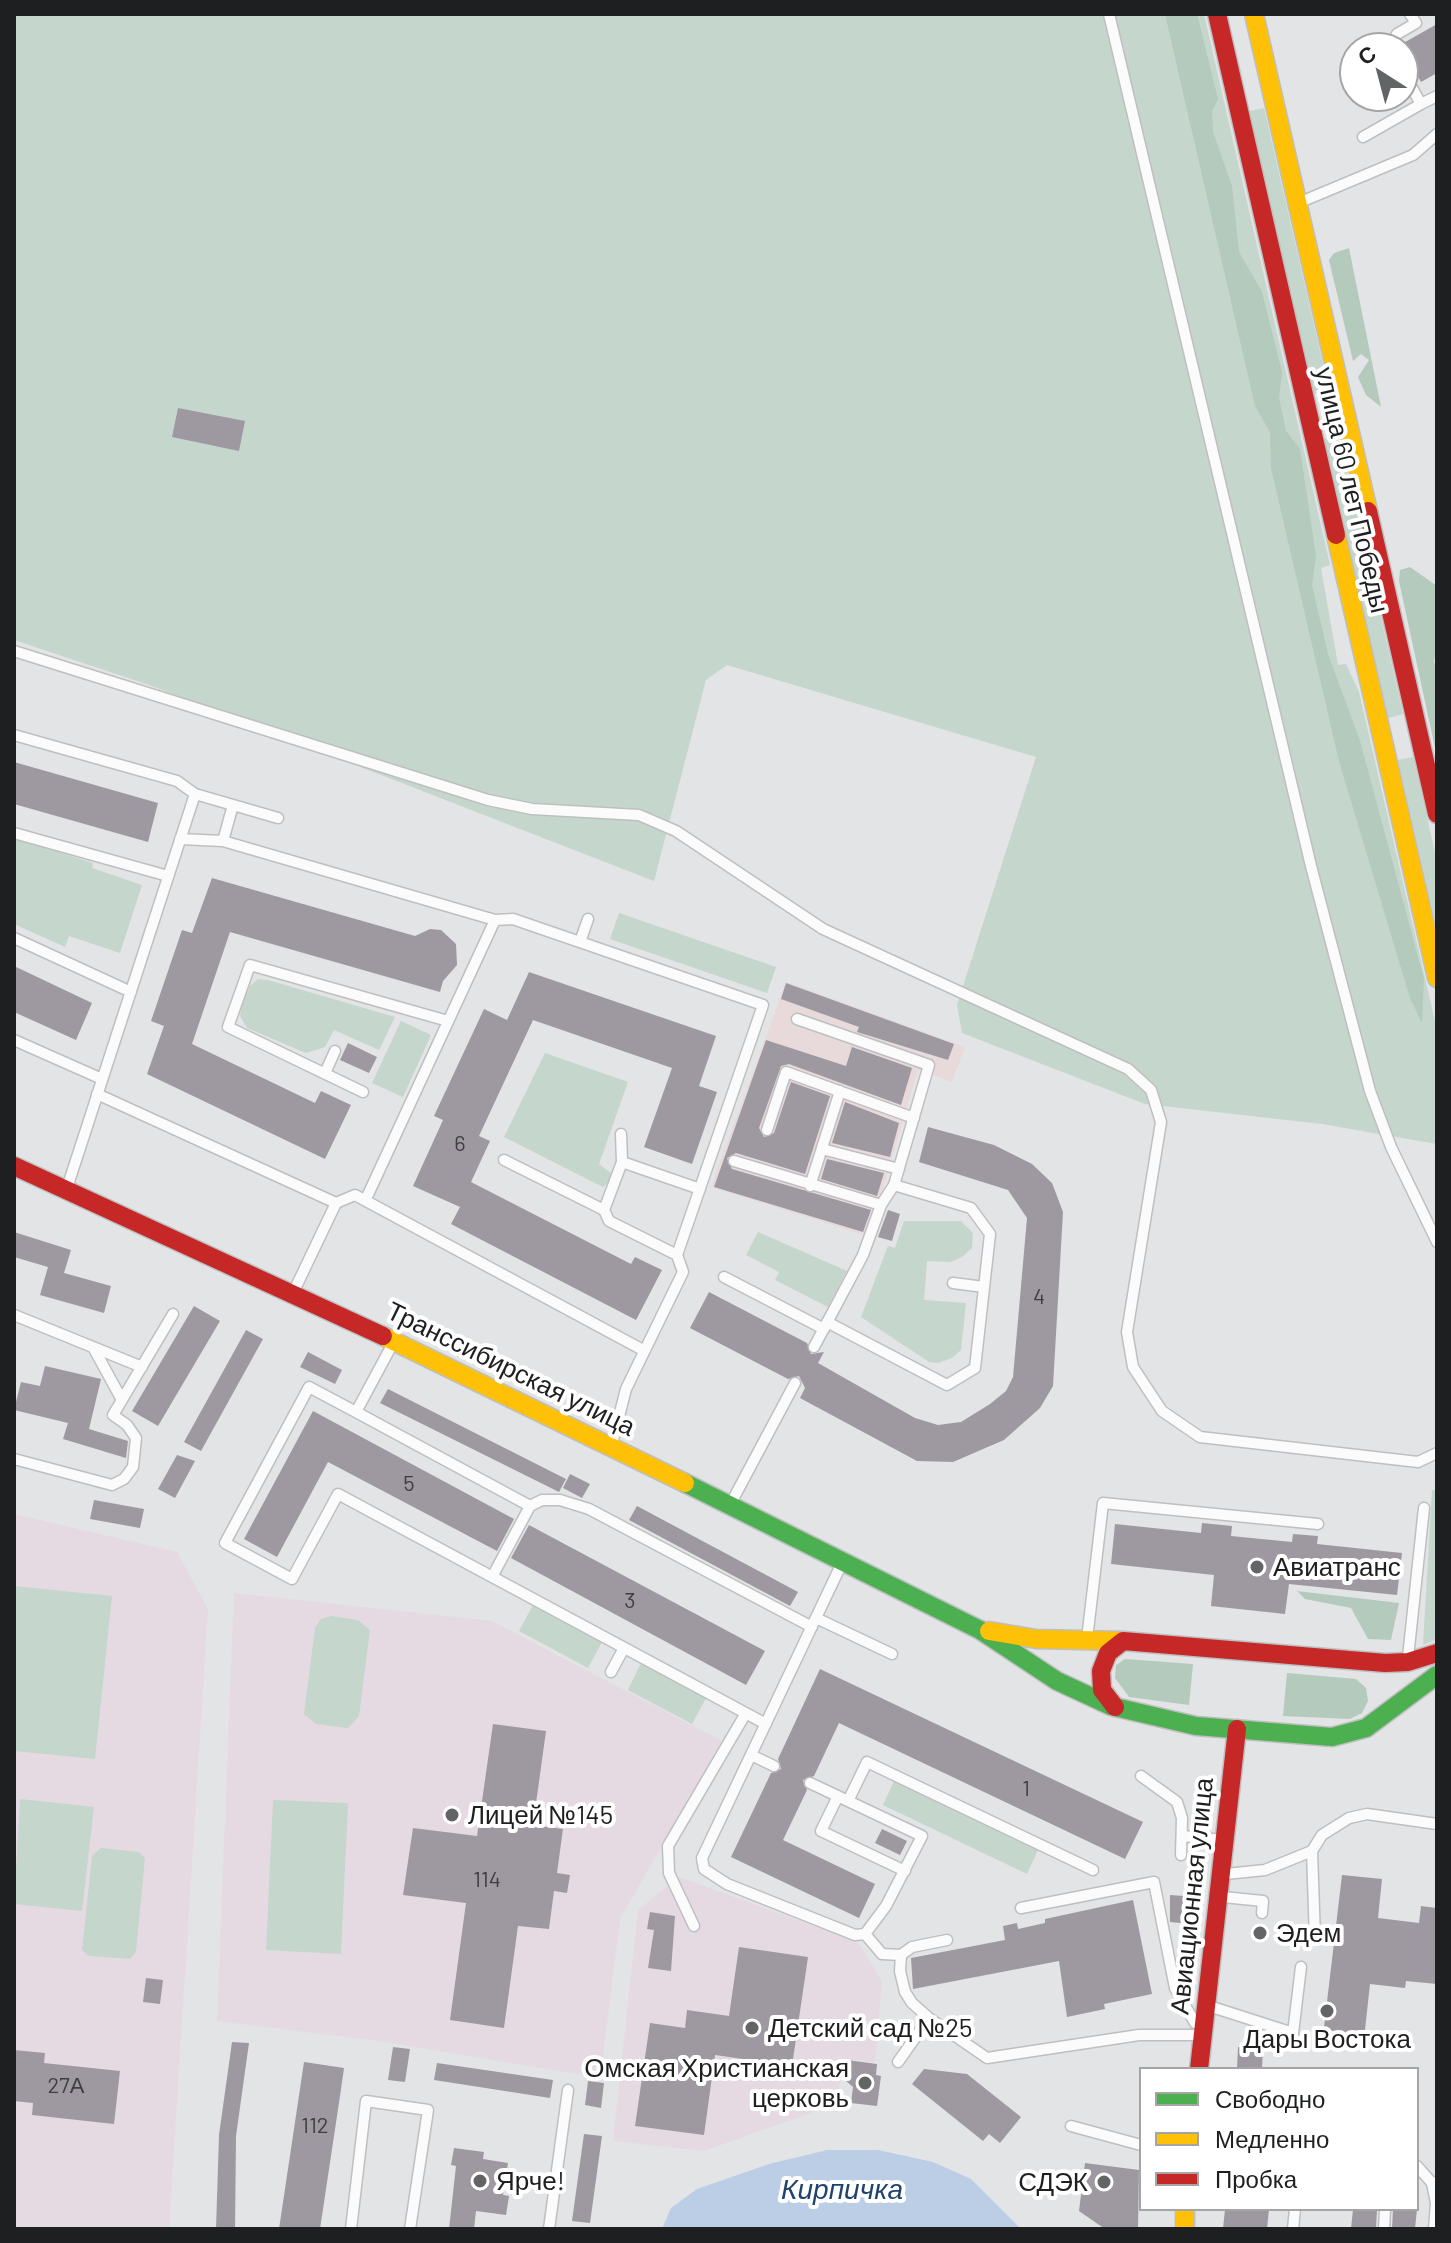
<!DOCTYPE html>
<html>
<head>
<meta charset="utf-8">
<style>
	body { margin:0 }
	#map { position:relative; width:1451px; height:2243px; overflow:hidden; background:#e2e4e6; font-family:Barlow,sans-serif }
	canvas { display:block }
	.frame { position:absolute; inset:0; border:16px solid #1e1f20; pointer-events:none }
	.legend { position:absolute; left:1139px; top:2067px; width:280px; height:144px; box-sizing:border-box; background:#fff; border:2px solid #a5a5a6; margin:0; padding:10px 14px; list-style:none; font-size:24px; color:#1e1f20 }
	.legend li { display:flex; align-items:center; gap:16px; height:40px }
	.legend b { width:40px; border:2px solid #a5a5a6 }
	.north { position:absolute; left:1339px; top:32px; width:80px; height:80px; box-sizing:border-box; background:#fff; border:2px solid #a5a5a6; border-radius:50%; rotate:324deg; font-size:22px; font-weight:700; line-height:32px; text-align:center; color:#1e1f20 }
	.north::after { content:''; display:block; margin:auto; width:28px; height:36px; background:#636465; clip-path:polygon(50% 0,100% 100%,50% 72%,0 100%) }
</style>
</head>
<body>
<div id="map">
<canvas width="1451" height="2243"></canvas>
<div class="frame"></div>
<ul class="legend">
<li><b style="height:10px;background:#4caf50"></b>Свободно</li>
<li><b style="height:10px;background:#ffc107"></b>Медленно</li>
<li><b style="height:10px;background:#c62828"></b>Пробка</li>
</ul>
<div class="north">С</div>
</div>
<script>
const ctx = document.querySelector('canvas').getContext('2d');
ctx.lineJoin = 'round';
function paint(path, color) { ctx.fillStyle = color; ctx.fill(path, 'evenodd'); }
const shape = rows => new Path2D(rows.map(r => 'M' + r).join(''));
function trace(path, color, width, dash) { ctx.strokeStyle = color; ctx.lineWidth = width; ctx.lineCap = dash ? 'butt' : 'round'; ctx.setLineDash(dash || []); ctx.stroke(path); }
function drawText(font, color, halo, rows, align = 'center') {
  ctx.font = font + ' Barlow,sans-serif'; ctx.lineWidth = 8; ctx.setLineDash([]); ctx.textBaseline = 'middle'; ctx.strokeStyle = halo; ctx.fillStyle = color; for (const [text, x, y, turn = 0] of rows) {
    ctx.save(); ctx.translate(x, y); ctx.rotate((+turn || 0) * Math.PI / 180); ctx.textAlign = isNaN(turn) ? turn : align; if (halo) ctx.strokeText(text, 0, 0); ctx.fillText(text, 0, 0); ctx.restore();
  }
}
paint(shape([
	[786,982,965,1047,952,1082,918,1070,881,1195,864,1235,711,1187]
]), '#e8dadb');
paint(shape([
	[14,1514,177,1552,208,1609,169,2229,14,2229],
	[234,1593,492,1621,722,1741,620,1919,602,2063,584,2075,378,2041,217,2021],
	[679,1877,856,1941,864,1951,882,1981,875,2062,844,2059,836,2104,704,2151,613,2141,638,1910]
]), '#e5dae2');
paint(shape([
	[14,14,1204,14,1330,565,1321,568,1338,665,1346,664,1359,692,1437,1030,1437,1144,1322,1124,1145,1104,962,1033,957,1005,1036,757,727,665,706,680,654,881,152,686,14,640],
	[1264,108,1329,390,1314,394,1249,111],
	[1339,435,1403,714,1388,718,1324,439],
	[1413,757,1437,861,1437,930,1398,760],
	[14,838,93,863,92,868,142,885,120,953,69,936,65,947,14,924],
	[619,913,776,967,767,993,610,939],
	[258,979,268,980,395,1017,379,1050,334,1030,325,1047,306,1053,247,1028,240,1016,242,1005,250,986],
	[401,1021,431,1035,403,1097,372,1083],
	[545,1053,628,1082,599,1164,611,1173,611,1180,603,1187,504,1137],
	[904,1221,961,1221,973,1233,972,1248,962,1257,950,1262,927,1261,924,1300,966,1303,961,1350,952,1358,938,1363,929,1362,861,1317,888,1246,895,1248],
	[758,1232,847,1271,828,1307,775,1280,779,1272,746,1255],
	[1432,1490,1437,1490,1437,1639,1423,1645],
	[14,1586,112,1596,95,1759,14,1751],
	[533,1605,602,1642,588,1668,519,1631],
	[331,1616,358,1620,370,1630,359,1716,348,1728,316,1724,304,1714,315,1628,321,1619],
	[641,1663,706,1698,692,1724,628,1690],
	[894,1781,1038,1850,1027,1874,883,1805],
	[20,1799,94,1807,82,1911,14,1904],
	[273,1800,348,1803,341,1954,266,1950],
	[101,1848,139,1852,145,1858,136,1952,130,1959,89,1956,82,1950,92,1856]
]), '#c5d6cd');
paint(shape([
	[1165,14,1197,14,1218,99,1212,111,1213,132,1232,186,1239,252,1262,292,1282,372,1279,398,1286,431,1300,449,1316,556,1312,585,1328,654,1360,741,1424,979,1422,1023,1410,998,1339,761,1271,468,1270,432,1255,406],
	[1349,248,1381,407,1366,395,1358,377,1369,360,1361,354,1353,361,1329,260,1334,253],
	[1410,567,1437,586,1437,651,1434,661,1437,674,1437,757,1399,581,1400,570],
	[1297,1591,1399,1603,1391,1640,1368,1639,1351,1608,1305,1599],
	[1125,1659,1193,1664,1189,1705,1129,1697,1115,1678,1116,1665],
	[1287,1673,1356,1679,1366,1688,1368,1701,1362,1713,1350,1719,1283,1716]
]), '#b4cabd');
paint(shape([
	[827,2150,878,2150,933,2162,971,2179,1021,2229,662,2229,671,2208,697,2189,769,2164]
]), '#bccee6');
paint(shape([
	[1437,24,1437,73,1421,82,1400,45],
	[178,408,245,421,239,451,172,437],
	[14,762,158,803,148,842,14,804],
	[212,878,415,936,430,929,441,930,456,944,457,965,443,981,440,992,230,932,192,1044,315,1103,321,1091,351,1105,325,1159,147,1074,164,1026,151,1021,182,930,192,933],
	[14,966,92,1003,76,1040,14,1012],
	[529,972,716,1036,699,1086,717,1092,692,1164,644,1147,672,1068,533,1020,479,1136,490,1141,471,1182,631,1264,635,1257,662,1270,636,1320,451,1224,460,1207,413,1186,443,1120,434,1116,484,1009,507,1020],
	[786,983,954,1044,948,1060,857,1032,859,1027,781,999],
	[766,1040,846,1066,852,1047,912,1068,901,1105,789,1064,781,1066,759,1128,764,1137,774,1133,791,1082,830,1096,805,1174,736,1153,727,1158,732,1169,871,1210,863,1232,714,1187],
	[348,1043,377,1057,369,1073,340,1060],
	[845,1102,899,1123,890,1157,832,1143],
	[928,1127,994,1145,1032,1164,1052,1183,1063,1212,1053,1386,1040,1408,1004,1440,953,1462,917,1461,800,1398,805,1388,799,1376,788,1379,690,1328,709,1292,807,1343,811,1354,824,1352,818,1363,915,1418,938,1425,961,1422,990,1404,1006,1391,1013,1377,1027,1218,1008,1190,919,1162],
	[827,1159,884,1173,877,1196,821,1179],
	[888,1210,900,1214,892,1241,878,1237],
	[14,1232,71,1250,64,1273,111,1286,104,1313,40,1295,48,1267,14,1257],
	[194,1306,220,1321,158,1426,132,1411],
	[246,1330,263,1339,201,1451,184,1442],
	[308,1352,342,1370,335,1384,300,1367],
	[45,1366,101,1379,89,1429,128,1441,126,1458,63,1439,68,1423,14,1410,21,1382,40,1386],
	[388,1389,566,1479,559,1492,380,1403],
	[313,1411,514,1519,497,1551,328,1462,277,1557,244,1539],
	[177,1455,195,1461,175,1498,158,1489],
	[570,1474,590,1484,582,1498,563,1488],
	[94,1500,144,1509,140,1528,90,1519],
	[637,1506,798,1592,790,1606,629,1520],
	[1202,1523,1232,1526,1231,1536,1292,1542,1293,1534,1318,1536,1317,1544,1402,1553,1397,1595,1289,1584,1285,1614,1211,1606,1214,1575,1111,1564,1115,1524,1201,1533],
	[529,1525,765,1651,746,1685,511,1558],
	[820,1669,1143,1822,1125,1859,839,1723,814,1776,803,1780,807,1790,783,1840,875,1884,859,1918,731,1857,771,1773,781,1769,778,1759],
	[493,1724,546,1731,533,1825,563,1829,557,1873,570,1875,567,1893,554,1891,549,1929,518,1926,504,2028,450,2020,466,1903,403,1895,413,1828,477,1836],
	[882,1829,907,1841,900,1855,875,1843],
	[1342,1875,1382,1879,1378,1918,1419,1923,1421,1906,1437,1908,1437,1984,1406,1981,1405,1988,1370,1984,1363,2048,1322,2044],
	[1170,1895,1184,1896,1181,1923,1170,1922],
	[1133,1900,1152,1994,1104,2004,1105,2009,1067,2017,1059,1961,913,1989,911,1958,1005,1940,1003,1926,1017,1923,1018,1929,1045,1923,1045,1919],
	[650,1912,675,1916,671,1971,648,1968,654,1930,647,1929],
	[739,1947,808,1957,792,2066,715,2055,704,2135,635,2126,650,2023,685,2028,687,2010,729,2016],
	[146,1978,163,1980,160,2004,143,2002],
	[232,2042,249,2043,236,2136,235,2229,216,2229,219,2135],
	[393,2047,410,2049,405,2082,388,2080],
	[1238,2047,1263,2049,1262,2069,1237,2069],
	[14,2050,45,2053,44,2063,120,2071,114,2124,32,2115,33,2103,14,2101],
	[847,2060,877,2064,876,2075,881,2076,877,2106,851,2103,853,2087,845,2080],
	[304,2062,344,2068,340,2096,320,2229,279,2229],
	[437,2063,553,2080,550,2098,434,2080],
	[924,2069,967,2074,1021,2117,1000,2143,989,2134,983,2141,912,2084],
	[588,2081,604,2083,601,2108,585,2105],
	[584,2134,602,2136,590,2223,572,2221],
	[454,2148,484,2152,483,2159,508,2163,503,2195,509,2196,506,2215,476,2211,474,2229,449,2229,456,2166,451,2165],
	[1085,2163,1139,2170,1138,2229,1105,2229,1079,2211],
	[1225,2209,1269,2209,1267,2229,1223,2229],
	[1353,2209,1377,2209,1376,2229,1351,2229],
	[1393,2209,1417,2209,1415,2229,1392,2229]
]), '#9e99a0');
const lane = shape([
	[1109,14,1311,866,1370,1091,1391,1147,1437,1242],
	[1390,48,1397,34,1416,23,1410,14],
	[1403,72,1421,104,1437,96],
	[1363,137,1421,104],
	[1303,201,1413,155,1437,134],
	[14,651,488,800,532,809,639,815,676,831,823,929,1128,1069,1151,1090,1161,1122,1127,1332,1133,1367,1162,1411,1200,1437,1418,1462,1437,1453],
	[14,735,177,781,195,794,278,818],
	[14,833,168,876],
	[180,839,223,841,495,920,513,919,763,1005,677,1255,683,1272,626,1389,612,1444],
	[223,841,233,805],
	[14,938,131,992],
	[580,942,588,919],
	[797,1019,929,1065,894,1185,881,1205,863,1255,814,1347],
	[14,1040,102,1079],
	[325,1073,335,1051],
	[363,1092,228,1027,250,965,448,1021],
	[97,1094,336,1203],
	[767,1130,786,1072,914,1118],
	[822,1149,899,1169],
	[504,1160,604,1210,609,1221,677,1255],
	[734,1161,881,1205],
	[622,1162,700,1189],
	[810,1186,840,1091],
	[67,1188,195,794],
	[366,1199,495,920],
	[604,1210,622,1162,621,1134],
	[724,1277,824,1329],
	[953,1283,984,1287],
	[294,1291,336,1203,355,1195,643,1350],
	[14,1315,142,1367],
	[827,1322,947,1385,975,1368,990,1234,971,1208,894,1185],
	[392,1345,356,1412,309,1387,225,1543,292,1579,338,1494,766,1724],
	[93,1347,122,1400],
	[356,1412,530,1506,492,1577],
	[14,1459,112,1485,124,1479,133,1467,136,1438,127,1425,113,1415,173,1314],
	[730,1505,795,1383],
	[530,1506,542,1500,560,1500,589,1509,812,1627],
	[816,1618,892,1654],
	[1087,1639,1103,1503,1318,1524],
	[1408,1657,1424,1508],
	[611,1672,624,1648],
	[751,1755,774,1766],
	[1141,1776,1177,1802,1182,1818,1181,1855],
	[810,1783,922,1836,886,1906,865,1934,855,1935,727,1884,704,1869,702,1858,841,1565],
	[838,1796,821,1831,905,1871],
	[848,1801,867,1762,1093,1870],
	[1183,1836,1222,1840],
	[1312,1851,1315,1939],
	[1226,1874,1265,1870,1312,1851,1322,1835,1349,1818,1367,1814,1437,1824],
	[1223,1897,1263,1901,1262,1913],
	[1021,1908,1154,1882,1175,1988,1195,2023],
	[694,1926,669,1873,668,1846,746,1713],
	[865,1934,882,1954,901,1955],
	[947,1940,912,1947,901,1955,900,1971,905,1992,912,2003,929,2018,987,2058,1139,2035,1199,2035],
	[1212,2007,1293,2033,1301,1967],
	[898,2062,929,2018],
	[1071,2126,1141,2145],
	[1417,2166,1432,2183,1437,2182],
	[1432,2183,1436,2203,1434,2229],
	[351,2229,366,2101,428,2110,410,2229],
	[549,2229,568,2090],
	[1293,2229,1295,2209],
	[1384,2229,1385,2209]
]);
const fast = shape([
	[685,1483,980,1630,1057,1681,1111,1706],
	[1115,1707,1196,1726,1332,1737,1366,1728,1437,1675]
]);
const slow = shape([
	[1254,14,1368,511],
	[1336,535,1437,978],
	[383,1336,685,1483],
	[989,1631,1036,1639,1123,1641],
	[1185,2209,1185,2229]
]);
const jam = shape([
	[1217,14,1336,535],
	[1368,511,1437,814],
	[14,1166,383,1336],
	[1115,1707,1102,1690,1101,1671,1108,1653,1123,1641,1385,1663,1408,1662,1437,1653],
	[1199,2069,1237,1729]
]);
trace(lane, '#bebfc1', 13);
trace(fast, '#bebfc1', 21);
trace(slow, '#bebfc1', 21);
trace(jam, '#bebfc1', 21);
trace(lane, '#fbfbfb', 10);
trace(fast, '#4caf50', 18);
trace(slow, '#ffc107', 18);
trace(jam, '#c62828', 18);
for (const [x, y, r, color] of [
	[1257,1567,8,"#636465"],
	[452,1815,8,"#636465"],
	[1260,1933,8,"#636465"],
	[1327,2011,8,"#636465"],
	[752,2028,8,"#636465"],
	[865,2083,8,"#636465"],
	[480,2181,8,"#636465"],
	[1104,2182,8,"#636465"]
]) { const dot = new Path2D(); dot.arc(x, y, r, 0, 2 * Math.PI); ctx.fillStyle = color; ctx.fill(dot); trace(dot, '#fff', 3); }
drawText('22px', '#3e3e40', null, [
	["6",460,1144],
	["4",1039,1297],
	["5",409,1484],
	["3",630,1601],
	["1",1026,1789],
	["114",487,1880],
	["27А",66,2086],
	["112",315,2126]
]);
drawText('26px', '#1e1f20', '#fff', [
	["улица 60 лет Победы",1352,490,77],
	["Транссибирская улица",511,1369,26],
	["Авиационная улица",1192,1896,-84]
]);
drawText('26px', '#1e1f20', '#fff', [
	["Авиатранс",1273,1567],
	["Лицей №145",468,1815],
	["Эдем",1276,1933],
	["Детский сад №25",768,2028],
	["Дары Востока",1327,2039,"center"],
	["Омская Христианская",849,2068,"right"],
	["церковь",849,2098,"right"],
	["Ярче!",496,2181],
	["СДЭК",1088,2182,"right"]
], 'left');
drawText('italic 28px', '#20436f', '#fff', [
	["Кирпичка",842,2190]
]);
</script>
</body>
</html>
